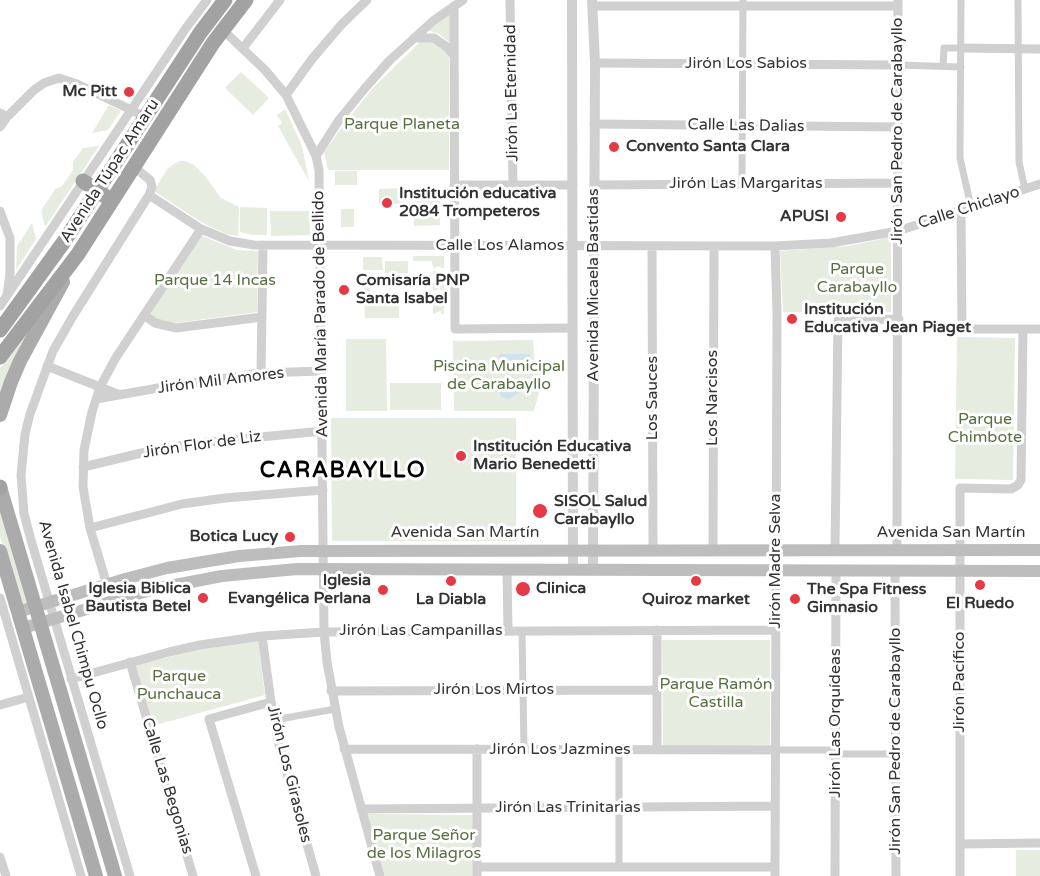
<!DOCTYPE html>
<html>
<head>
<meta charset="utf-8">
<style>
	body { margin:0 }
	canvas { display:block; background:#fff }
</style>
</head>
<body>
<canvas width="1040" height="876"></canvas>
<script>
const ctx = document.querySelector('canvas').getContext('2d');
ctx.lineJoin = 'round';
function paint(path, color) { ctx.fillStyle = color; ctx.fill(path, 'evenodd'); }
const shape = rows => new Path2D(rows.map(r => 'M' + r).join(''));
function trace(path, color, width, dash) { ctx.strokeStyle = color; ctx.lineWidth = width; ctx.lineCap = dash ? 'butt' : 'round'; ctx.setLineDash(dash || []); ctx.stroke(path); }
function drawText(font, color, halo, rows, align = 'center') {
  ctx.font = font + ' "Varela Round",sans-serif'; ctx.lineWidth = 6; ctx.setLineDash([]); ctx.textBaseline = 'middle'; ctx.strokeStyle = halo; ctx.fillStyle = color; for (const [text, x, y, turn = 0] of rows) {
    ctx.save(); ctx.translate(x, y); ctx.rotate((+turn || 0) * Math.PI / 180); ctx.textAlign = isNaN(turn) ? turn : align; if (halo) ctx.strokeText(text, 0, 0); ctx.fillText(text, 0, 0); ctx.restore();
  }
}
paint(shape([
	[450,12,450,43,439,34,427,30],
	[421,41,432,41,445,50,449,58,449,170,328,170,324,152,343,126,371,90],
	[241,72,269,98,253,115,225,88],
	[109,105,121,111,108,130,92,133],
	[285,109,302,146,309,181,278,126,282,123,277,115],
	[99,146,45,227,41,211,55,189,62,186,73,170,73,162,83,148],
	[179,161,185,161,194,165,206,177,221,198,239,207,238,236,226,234,201,222,154,191,168,168],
	[335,171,357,171,357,185,335,185],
	[402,188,403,204,379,204,379,189],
	[413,190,440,190,440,225,414,226],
	[240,207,267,208,267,235,252,235,240,232],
	[341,209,354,209,354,227,341,227],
	[270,211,309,211,310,235,271,236],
	[32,223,36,239,16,270,17,246],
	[200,235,237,250,258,251,257,312,175,323,166,323,149,315],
	[891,237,891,312,783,312,780,251,848,246],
	[413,256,444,256,444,268,441,268,440,266,433,268,432,261,413,261],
	[363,257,382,257,383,270,363,270],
	[385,261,408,261,408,273,385,273],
	[433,271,436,271,437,274,444,271,444,291,441,291,440,288,433,291],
	[363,272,370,272,370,298,399,298,399,318,365,318],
	[433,294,436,294,437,297,444,294,444,314,441,314,441,311,433,314],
	[29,329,0,399,0,368,12,354,25,330],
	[957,337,1015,338,1013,480,955,479],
	[346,339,386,339,387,411,346,411],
	[533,340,535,370,545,371,534,411,454,411,453,341],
	[390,383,441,383,441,410,390,410],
	[331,418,516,418,516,541,332,541],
	[0,501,29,604,21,606,0,536],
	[258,640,265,695,152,726,135,665,199,650],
	[662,640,770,640,770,747,663,747],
	[366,814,473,815,473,876,385,876],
	[1016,850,1040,850,1040,876,1016,876]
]), '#e6ecdf');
paint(shape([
	[499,354,530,354,530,367,499,367],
	[518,378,523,383,520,392,509,399,501,397,500,392,508,387,511,380]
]), '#cfe2ee');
trace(shape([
	[961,0,960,158,971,207],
	[1018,0,1019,162,1025,189],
	[898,65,961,67],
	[943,66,944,48,961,48],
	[742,184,743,0],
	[522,631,524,749],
	[274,720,335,709],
	[775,750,835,750],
	[835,754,896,754],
	[619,867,619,750]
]), '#d0d0d0', 7);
trace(shape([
	[510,0,513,185],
	[454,6,455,329,573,328],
	[593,6,898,6],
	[223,30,265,70,286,95,316,156,319,170,324,632,327,662,339,727,380,876],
	[414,38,434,38,447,47,454,56],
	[243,48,280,0],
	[961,48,1040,49],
	[595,63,898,65],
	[286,95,312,59,342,24,367,0],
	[0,113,7,117,34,90,44,83,59,78,77,84,146,117],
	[594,124,898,127],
	[0,127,7,117],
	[316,156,339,120,366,87,389,61,433,21,463,0],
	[454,185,573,185],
	[594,185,898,183],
	[149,195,201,229,230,241,254,245,775,246,831,243,898,231,1040,184],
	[961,210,962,329,1040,329],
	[0,211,10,238,10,274,7,295],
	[652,246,653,550],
	[0,306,186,28,207,0],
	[144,315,155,323,176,328,262,317],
	[47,366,120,395],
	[261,373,263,245],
	[96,399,158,388,261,373,322,371],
	[83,467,150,451,197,443,323,431],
	[90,528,182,504,225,498,323,490],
	[835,549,838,320,899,319],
	[713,550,714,246],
	[897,550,898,0],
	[507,569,508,631],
	[895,570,896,876],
	[107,585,90,528,83,487,84,450,92,412,100,387,115,359,201,229],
	[0,598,81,876],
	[657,630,657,750],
	[262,636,271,702,279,745,316,876],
	[130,662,193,876],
	[71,679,169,652,200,645,262,636,324,632,776,630],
	[331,691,657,690],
	[0,705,29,697],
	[344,749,775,750],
	[361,809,775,806],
	[960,844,1040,843],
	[0,857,6,876],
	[477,867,775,867],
	[130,876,31,540,24,514,21,475,25,434,30,414,53,351,73,316,149,195,152,187,150,180,134,167],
	[256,876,209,719,271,702],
	[477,876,477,749],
	[775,876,777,313,775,246],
	[835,876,836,570],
	[960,876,960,488,1011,489,1018,485,1021,480,1023,329]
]), '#d0d0d0', 9);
trace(shape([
	[572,0,573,569],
	[592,0,595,63,593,569]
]), '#d0d0d0', 10);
trace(shape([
	[18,612,125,579,167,568,239,556,301,551,1040,550],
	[23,628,154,589,222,576,297,569,1040,571]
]), '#bdbdbd', 12);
trace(shape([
	[0,415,11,382,20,361,63,282],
	[0,487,115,876],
	[0,551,96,876]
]), '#ababab', 14);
trace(shape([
	[83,181,105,196],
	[0,330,63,243,200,33,225,0],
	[0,357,78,254,213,43,246,0],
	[0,487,0,488]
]), '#a2a2a2', 15);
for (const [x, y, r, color] of [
	[129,92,6,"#e63946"],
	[614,147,6,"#e63946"],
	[387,203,6,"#e63946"],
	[841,217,6,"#e63946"],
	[344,290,6,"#e63946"],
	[792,319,6,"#e63946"],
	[461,456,6,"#e63946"],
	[540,511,8,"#e63946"],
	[290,537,6,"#e63946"],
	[451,581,6,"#e63946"],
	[696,581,6,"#e63946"],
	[980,585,6,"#e63946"],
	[523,589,8,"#e63946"],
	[383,590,6,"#e63946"],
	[203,598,6,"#e63946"],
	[795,599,6,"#e63946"]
]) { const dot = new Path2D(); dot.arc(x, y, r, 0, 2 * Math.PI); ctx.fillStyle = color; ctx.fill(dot); trace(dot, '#fff', 2); }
drawText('16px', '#333', '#fff', [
	["Jirón Los Sabios",746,64],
	["Jirón La Eternidad",512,93,-91],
	["Calle Las Dalias",746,126,1],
	["Jirón San Pedro de Carabayllo",898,131,-90],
	["Avenida Túpac Amaru",110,171,-57],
	["Jirón Las Margaritas",746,184],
	["Calle Chiclayo",969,208,-18],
	["Calle Los Alamos",500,246],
	["Avenida Micaela Bastidas",594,285,-90],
	["Avenida María Parado de Bellido",321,314,-91],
	["Jirón Mil Amores",221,381,-7],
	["Los Sauces",653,398,-90],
	["Los Narcisos",713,398,-90],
	["Jirón Flor de Liz",202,445,-8],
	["Avenida San Martín",465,533],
	["Avenida San Martín",951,533],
	["Jirón Madre Selva",776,561,-90],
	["Avenida Isabel Chimpu Ocllo",73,625,74],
	["Jirón Las Campanillas",421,631],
	["Jirón Pacífico",960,682,-90],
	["Jirón Los Mirtos",494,690],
	["Jirón Las Orquídeas",836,723,-90],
	["Jirón San Pedro de Carabayllo",896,741,-90],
	["Jirón Los Jazmines",560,750],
	["Jirón Los Girasoles",289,774,76],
	["Calle Las Begonias",167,786,73],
	["Jirón Las Trinitarias",568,808]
]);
drawText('bold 16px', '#333', '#fff', [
	["Mc Pitt",117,92,"right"],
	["Convento Santa Clara",626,147],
	["Institución educativa",399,194],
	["2084 Trompeteros",399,212],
	["APUSI",829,217,"right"],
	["Comisaría PNP",356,281],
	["Santa Isabel",356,299],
	["Institución",804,310],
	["Educativa Jean Piaget",804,328],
	["Institución Educativa",473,447],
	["Mario Benedetti",473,465],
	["SISOL Salud",554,502],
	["Carabayllo",554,520],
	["Botica Lucy",278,537,"right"],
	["Iglesia",371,581,"right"],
	["Evangélica Perlana",371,599,"right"],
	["Iglesia Biblica",191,589,"right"],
	["Bautista Betel",191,607,"right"],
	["Clinica",536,589],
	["The Spa Fitness",807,590],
	["Gimnasio",807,608],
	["La Diabla",451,600,"center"],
	["Quiroz market",696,600,"center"],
	["El Ruedo",980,604,"center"]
], 'left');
drawText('16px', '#56703f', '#fff', [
	["Parque Planeta",402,125],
	["Parque",857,270],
	["Carabayllo",857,288],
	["Parque 14 Incas",215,281],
	["Piscina Municipal",499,367],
	["de Carabayllo",499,385],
	["Parque",985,420],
	["Chimbote",985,438],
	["Parque",179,677],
	["Punchauca",179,695],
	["Parque Ramón",716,685],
	["Castilla",716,703],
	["Parque Señor",424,836],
	["de los Milagros",424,854]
]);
ctx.letterSpacing = '1.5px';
drawText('bold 22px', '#000', '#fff', [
	["CARABAYLLO",343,471]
]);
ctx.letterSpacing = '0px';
</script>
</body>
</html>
